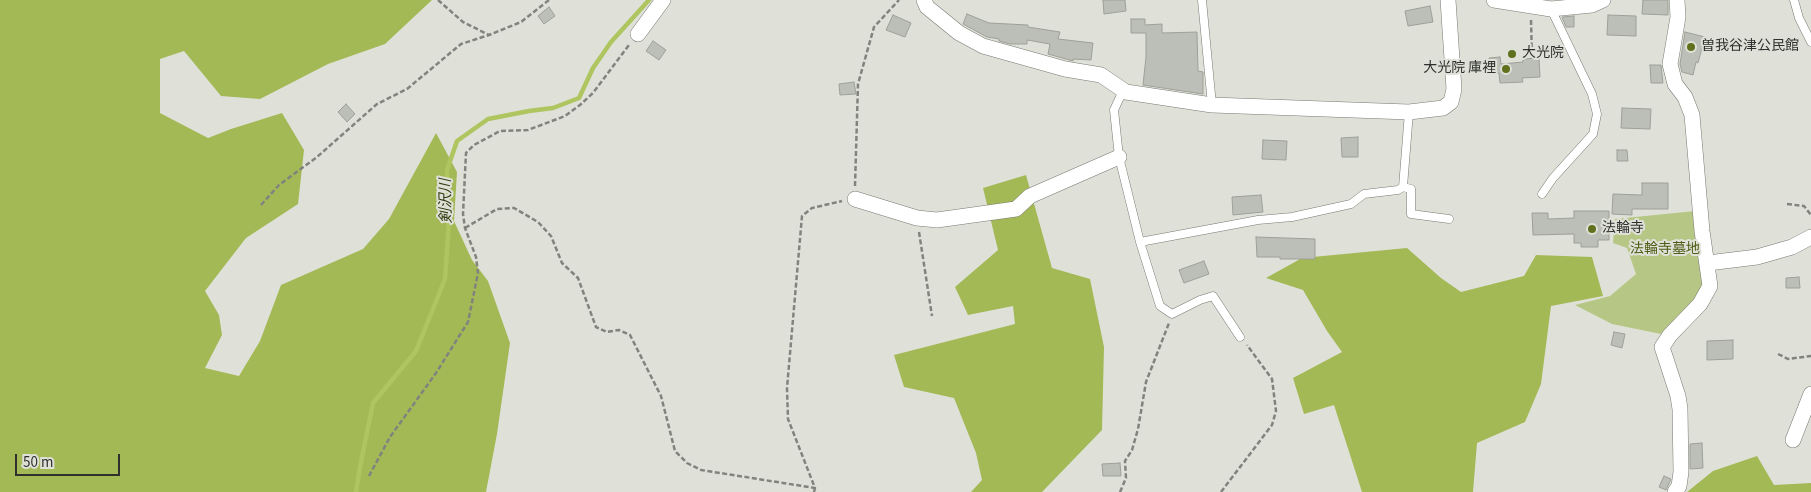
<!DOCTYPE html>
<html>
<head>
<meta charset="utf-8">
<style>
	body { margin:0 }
	#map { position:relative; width:1811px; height:492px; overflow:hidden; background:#dfe1d9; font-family:"Source Sans 3",sans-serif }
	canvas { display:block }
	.scale { position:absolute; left:15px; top:454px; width:105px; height:22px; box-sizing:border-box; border:2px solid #2f302d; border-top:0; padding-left:6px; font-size:15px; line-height:18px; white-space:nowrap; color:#2f302d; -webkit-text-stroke:4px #dfe1d9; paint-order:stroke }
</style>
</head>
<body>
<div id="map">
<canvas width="1811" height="492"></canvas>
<div class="scale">50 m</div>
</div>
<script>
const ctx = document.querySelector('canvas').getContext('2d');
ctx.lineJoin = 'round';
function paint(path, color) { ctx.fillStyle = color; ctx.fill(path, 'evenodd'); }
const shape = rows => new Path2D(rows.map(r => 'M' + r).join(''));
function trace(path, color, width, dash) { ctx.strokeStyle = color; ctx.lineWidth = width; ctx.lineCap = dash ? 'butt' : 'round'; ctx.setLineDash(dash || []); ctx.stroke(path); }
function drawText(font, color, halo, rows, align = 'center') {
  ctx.font = font + ' "Source Sans 3","Noto Sans JP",sans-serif'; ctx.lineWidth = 4; ctx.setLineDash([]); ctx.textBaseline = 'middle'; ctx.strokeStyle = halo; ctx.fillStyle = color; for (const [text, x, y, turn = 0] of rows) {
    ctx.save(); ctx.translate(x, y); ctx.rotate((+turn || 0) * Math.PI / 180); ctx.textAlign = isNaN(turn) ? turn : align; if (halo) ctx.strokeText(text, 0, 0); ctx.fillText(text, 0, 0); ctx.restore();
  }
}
paint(shape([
	[1695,211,1706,286,1695,302,1661,334,1612,324,1575,305,1610,296,1636,274,1627,248,1613,243,1615,219]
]), '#b6c785');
paint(shape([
	[0,0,432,0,385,44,328,64,260,99,221,96,184,51,160,59,160,113,208,138,231,129,282,113,304,150,298,204,246,238,205,291,219,315,222,335,205,368,239,376,260,341,281,285,363,249,389,219,436,133,457,172,454,221,472,260,488,281,510,343,497,434,486,492,0,492],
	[1026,175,1052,268,1090,279,1104,347,1102,430,1042,492,971,492,982,480,976,453,954,398,904,387,894,355,1015,324,1013,306,968,315,955,287,998,250,983,188],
	[1407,248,1441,278,1461,292,1524,276,1536,255,1592,257,1603,296,1551,306,1541,384,1525,422,1477,443,1473,492,1362,492,1334,405,1304,414,1293,378,1342,352,1327,331,1303,290,1266,278,1302,258],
	[1757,456,1774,485,1811,483,1811,492,1687,492,1713,471]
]), '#a3b955');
trace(shape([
	[356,492,360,467,373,403,416,351,445,279,449,221,447,170,457,141,488,119,529,111,553,108,579,98,593,68,611,42,649,0]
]), '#aec560', 4.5);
const building = shape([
	[1103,0,1125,0,1126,11,1104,14,1103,0],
	[1643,0,1668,0,1668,15,1642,14,1643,0],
	[1430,6,1433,22,1408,26,1405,11,1430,6],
	[549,7,555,16,544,24,538,16,549,7],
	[967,14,989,23,1028,25,1028,27,1060,32,1058,39,1093,43,1091,60,1073,59,1073,61,1048,54,1050,44,1027,40,1027,44,1010,44,999,41,999,39,987,37,963,24,967,14],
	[893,15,911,23,905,37,886,30,893,15],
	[1608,15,1636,16,1636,36,1607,35,1608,15],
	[1574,16,1574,27,1566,27,1562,17,1574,16],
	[1131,19,1145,19,1145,25,1162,24,1162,33,1197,32,1198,71,1203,72,1203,94,1143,85,1146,57,1146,33,1131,33,1131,19],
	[1685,32,1705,37,1698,63,1696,62,1693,75,1682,72,1680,64,1685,32],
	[653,41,666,50,659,60,646,51,653,41],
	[1500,57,1501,64,1523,62,1523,59,1539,58,1540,77,1522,78,1523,82,1500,83,1499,73,1490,73,1489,58,1500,57],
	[1650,65,1661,65,1663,83,1651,83,1650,65],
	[854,82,856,94,840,95,839,84,854,82],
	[346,104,355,114,347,122,338,112,346,104],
	[1622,108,1651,109,1650,129,1621,128,1622,108],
	[1358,137,1358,157,1342,157,1341,138,1358,137],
	[1263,140,1287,141,1286,160,1262,159,1263,140],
	[1617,150,1627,150,1628,161,1617,161,1617,150],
	[1642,183,1668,183,1668,209,1632,209,1632,215,1612,214,1613,194,1642,195,1642,183],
	[1261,195,1263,212,1233,215,1232,197,1261,195],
	[1574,211,1609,211,1609,240,1598,240,1598,247,1581,247,1581,243,1574,243,1574,234,1533,235,1532,213,1548,213,1548,219,1574,218,1574,211],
	[1256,237,1315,239,1315,259,1280,259,1280,257,1257,257,1256,237],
	[1204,261,1209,274,1184,283,1179,270,1204,261],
	[1799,277,1800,288,1786,288,1786,278,1799,277],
	[1614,332,1625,334,1622,348,1611,345,1614,332],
	[1733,340,1733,359,1707,360,1707,341,1733,340],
	[1702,443,1703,468,1690,469,1690,444,1702,443],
	[1120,463,1121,476,1103,476,1102,464,1120,463],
	[1664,476,1671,479,1666,490,1659,487,1664,476]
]);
paint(building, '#bcbfb7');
trace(building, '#9ea098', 1);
const service = shape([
	[1202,0,1212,105],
	[1794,0,1799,18,1811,42],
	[1126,92,1120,97,1114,110,1119,157,1140,242,1160,306,1172,314,1200,300,1213,296,1240,337],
	[1403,187,1411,189,1411,214,1449,219],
	[1542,194,1553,178,1593,134,1597,114,1592,94,1551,9],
	[1140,242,1258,220,1292,217,1351,204,1364,194,1398,190,1403,187,1409,112]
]);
const minor = shape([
	[924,0,927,7,959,33,983,46,1065,69,1101,75,1126,92,1212,105,1409,112,1443,108,1451,102,1454,89,1448,0],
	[1494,0,1551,9,1592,5,1603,0],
	[638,34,663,0],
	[855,199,917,218,937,220,1016,209,1030,196,1119,157],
	[1708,263,1757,257,1792,247,1811,237],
	[1793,440,1811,394],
	[1675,492,1679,486,1681,472,1680,409,1678,396,1662,347,1670,335,1700,304,1710,286,1702,231,1692,115,1685,97,1675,84,1670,64,1678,17,1677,0]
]);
trace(service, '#777972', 9);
trace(minor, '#777972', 16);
trace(shape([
	[438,0,463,22,489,35],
	[1531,20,1532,59],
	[855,186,858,84,874,27,899,0],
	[1787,204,1804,206,1811,215],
	[261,205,279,185,317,157,377,104,407,89,461,44,489,35,521,22,549,0],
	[465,228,497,209,514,208,538,222,551,236,562,263,578,278,596,327,607,332,619,330,630,335,661,396,675,451,687,463,701,470,815,488],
	[919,232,932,316],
	[1778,354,1788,359,1811,356],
	[369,476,390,437,436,373,468,322,478,273,476,257,465,228,463,214,466,153,474,145,500,131,528,130,565,116,580,105,593,93,629,45],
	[814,492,815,488,788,419,787,388,802,216,812,208,842,201],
	[1120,492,1126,478,1125,461,1132,450,1138,429,1146,382,1169,323],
	[1221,492,1272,425,1276,411,1272,379,1247,345]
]), '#82837e', 2.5, [5, 2.5]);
trace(service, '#fff', 8);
trace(minor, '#fff', 15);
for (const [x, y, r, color] of [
	[1691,47,5,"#60711e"],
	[1512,54,5,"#60711e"],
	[1506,69,5,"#60711e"],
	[1592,229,5,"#60711e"]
]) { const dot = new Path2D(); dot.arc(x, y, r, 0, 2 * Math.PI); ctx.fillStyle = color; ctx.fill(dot); trace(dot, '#dfe1d9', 2); }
drawText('14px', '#2f302d', '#dfe1d9', [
	["曽我谷津公民館",1701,47],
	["大光院",1522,54],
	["大光院 庫裡",1496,69,"right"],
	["法輪寺",1602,229]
], 'left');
drawText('14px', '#4f5d15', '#dfe1d9', [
	["法輪寺墓地",1665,250]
]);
drawText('italic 15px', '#323b11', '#dfe1d9', [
	["剣沢川",447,201,-91]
]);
</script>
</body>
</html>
